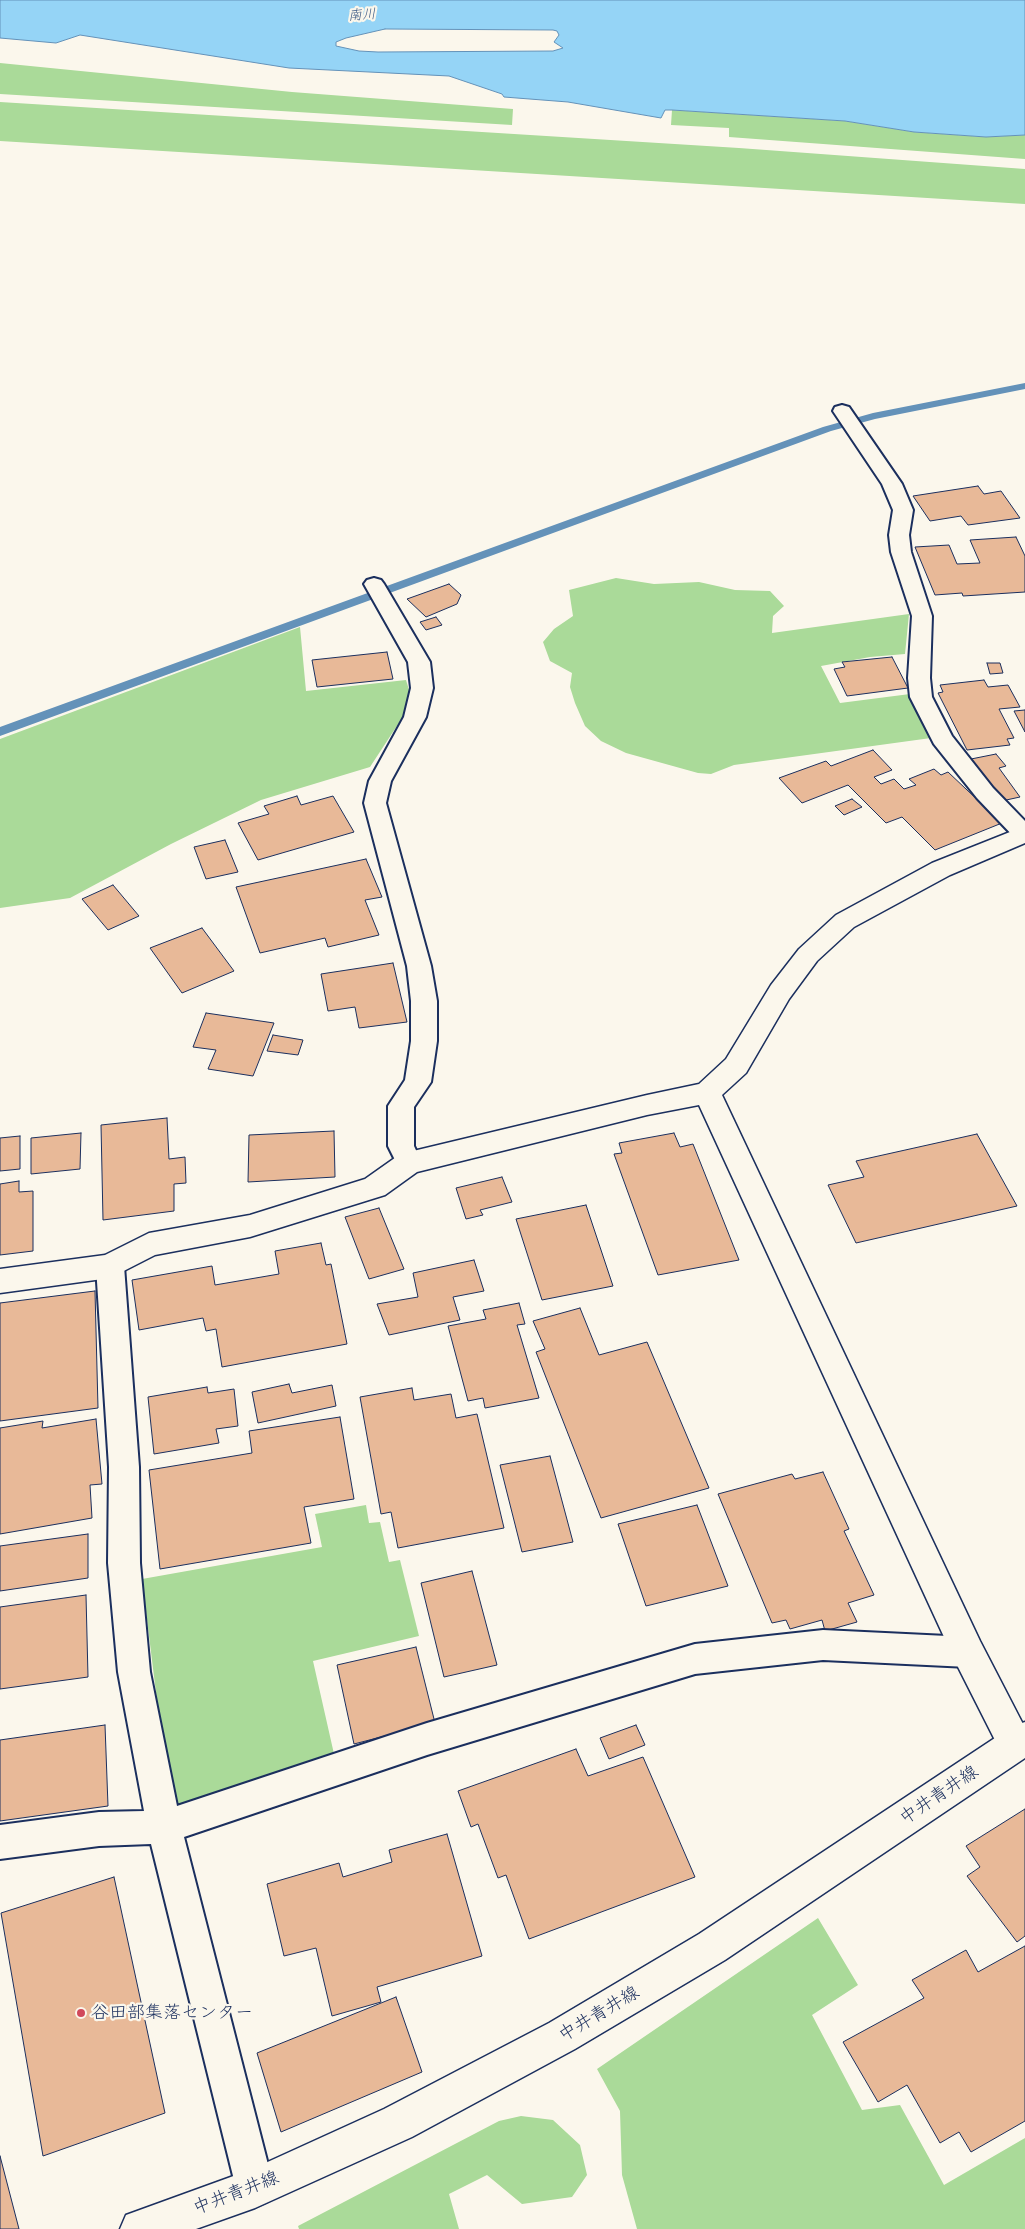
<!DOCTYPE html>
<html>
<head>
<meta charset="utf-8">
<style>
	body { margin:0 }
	canvas { display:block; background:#fbf7ec }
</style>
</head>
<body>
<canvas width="1025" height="2229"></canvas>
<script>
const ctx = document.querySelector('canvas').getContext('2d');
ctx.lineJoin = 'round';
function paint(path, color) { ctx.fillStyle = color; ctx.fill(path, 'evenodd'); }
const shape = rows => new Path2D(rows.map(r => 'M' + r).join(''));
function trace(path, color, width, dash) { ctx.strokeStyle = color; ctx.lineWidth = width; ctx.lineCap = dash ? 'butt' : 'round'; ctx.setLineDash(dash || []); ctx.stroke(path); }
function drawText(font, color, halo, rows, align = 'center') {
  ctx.font = font + ' Delius,"Klee One",sans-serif'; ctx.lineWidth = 4.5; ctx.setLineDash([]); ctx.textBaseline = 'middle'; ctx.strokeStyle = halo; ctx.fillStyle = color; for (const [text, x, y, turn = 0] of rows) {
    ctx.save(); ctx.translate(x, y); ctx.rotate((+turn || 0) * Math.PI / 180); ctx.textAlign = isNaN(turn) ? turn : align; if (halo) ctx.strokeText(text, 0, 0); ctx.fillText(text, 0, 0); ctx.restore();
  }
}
paint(shape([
	[0,63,292,92,513,109,512,125,0,94],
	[0,102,739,148,1025,169,1025,204,0,141],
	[672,110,845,121,914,132,986,137,1025,135,1025,159,729,137,729,128,671,125],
	[616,578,654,584,699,582,735,590,770,591,784,606,773,616,772,633,909,614,905,654,870,657,821,666,840,703,910,694,931,738,734,765,711,774,698,773,626,753,601,741,585,726,575,703,570,687,572,673,550,661,543,642,554,629,573,616,569,590],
	[300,627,306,691,406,680,410,693,408,709,370,767,261,800,171,844,70,898,0,908,0,739],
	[366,1505,369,1523,380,1522,389,1562,400,1560,419,1636,313,1661,334,1754,178,1812,159,1717,142,1579,322,1547,315,1514],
	[818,1918,858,1985,812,2015,862,2110,900,2105,944,2185,1025,2138,1025,2229,637,2229,622,2175,620,2111,597,2069],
	[521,2116,553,2120,580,2145,587,2175,572,2197,522,2204,487,2175,449,2194,459,2229,299,2229,298,2226,499,2121]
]), '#aada99');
const water = shape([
	[0,0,1025,0,1025,135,986,137,914,132,845,121,672,110,665,110,661,118,568,102,504,97,502,94,449,76,289,68,80,35,56,43,0,38,0,0],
	[385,29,553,30,557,31,559,35,554,42,563,48,553,51,378,52,359,51,336,46,336,42,346,38,385,29]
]);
paint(water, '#95d4f6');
trace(water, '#6492b9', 1);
paint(shape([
	[1025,383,1025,389,875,419,831,431,0,736,0,727,823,427,873,413,1025,383]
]), '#6492b9');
const building = shape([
	[978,486,984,494,1001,491,1020,518,968,525,961,516,930,521,913,496,978,486],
	[1016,537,1025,556,1025,592,963,596,962,593,935,595,915,547,949,545,957,564,980,563,970,540,1016,537],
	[449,584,461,595,457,604,426,617,407,599,449,584],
	[436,617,442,625,426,630,420,622,436,617],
	[387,652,393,679,317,687,312,660,387,652],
	[892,657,908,688,847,696,834,669,845,667,842,662,892,657],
	[987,663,1000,663,1003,673,990,674,987,663],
	[984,680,988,687,1008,685,1020,707,999,709,1014,738,1007,739,1010,745,967,750,938,693,943,692,940,685,984,680],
	[1025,710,1025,732,1014,711,1025,710],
	[873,750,892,770,874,777,881,784,894,779,904,789,916,785,909,779,934,769,941,775,948,772,1002,823,935,850,902,817,886,823,848,785,802,803,779,778,826,761,831,766,873,750],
	[996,754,1006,766,999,768,1020,797,997,802,966,760,996,754],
	[297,796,301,805,333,796,354,832,258,860,238,823,269,814,264,806,297,796],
	[852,799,862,807,844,815,835,806,852,799],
	[225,840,238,872,206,879,194,847,225,840],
	[366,859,382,897,365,900,379,935,328,947,325,938,260,953,236,887,366,859],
	[113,885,139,916,108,930,82,899,113,885],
	[202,928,234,971,182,993,150,948,202,928],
	[393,963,407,1022,359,1028,355,1007,328,1011,321,974,393,963],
	[206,1013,274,1023,253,1076,208,1069,216,1050,193,1047,206,1013],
	[273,1035,303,1040,298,1055,267,1051,273,1035],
	[167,1118,169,1159,185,1157,186,1183,174,1184,174,1211,103,1220,101,1125,167,1118],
	[334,1131,335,1177,248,1182,249,1135,334,1131],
	[81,1133,80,1169,31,1174,31,1138,81,1133],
	[674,1133,680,1147,693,1144,739,1260,658,1275,614,1154,622,1153,619,1143,674,1133],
	[977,1134,1017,1206,856,1243,828,1185,864,1177,856,1161,977,1134],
	[20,1136,20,1169,0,1171,0,1138,20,1136],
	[502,1177,512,1202,480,1210,483,1215,466,1219,456,1188,502,1177],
	[19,1181,19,1192,33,1191,33,1251,0,1255,0,1184,19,1181],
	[586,1205,613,1286,542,1300,516,1219,586,1205],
	[379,1208,404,1269,369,1279,345,1217,379,1208],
	[321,1243,326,1265,331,1264,347,1344,222,1367,216,1329,206,1331,203,1318,139,1330,132,1280,212,1266,215,1285,279,1274,275,1251,321,1243],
	[474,1260,484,1291,453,1297,460,1320,389,1335,377,1304,418,1297,413,1273,474,1260],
	[95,1291,98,1408,0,1421,0,1303,95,1291],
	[519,1303,525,1324,517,1325,539,1398,485,1408,483,1398,468,1401,448,1326,486,1319,483,1310,519,1303],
	[580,1308,599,1355,647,1342,709,1488,601,1518,536,1352,545,1349,533,1321,580,1308],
	[289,1384,292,1393,332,1385,336,1406,258,1423,252,1392,289,1384],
	[207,1387,208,1393,234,1389,238,1426,216,1429,219,1443,154,1454,148,1397,207,1387],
	[412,1388,414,1400,451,1394,456,1418,477,1414,504,1528,398,1548,391,1512,381,1514,360,1397,412,1388],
	[340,1417,354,1499,304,1507,311,1543,160,1569,149,1470,252,1453,249,1431,340,1417],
	[96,1419,102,1484,90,1485,92,1518,0,1534,0,1428,43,1421,42,1428,96,1419],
	[550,1456,573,1542,522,1552,500,1465,550,1456],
	[823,1472,849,1529,844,1531,874,1595,848,1603,857,1622,825,1631,822,1620,790,1629,786,1620,772,1623,718,1494,792,1474,795,1479,823,1472],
	[697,1505,728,1586,646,1606,618,1524,697,1505],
	[88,1534,88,1578,0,1591,0,1546,88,1534],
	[472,1571,497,1665,444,1677,421,1583,472,1571],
	[86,1595,88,1677,0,1689,0,1607,86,1595],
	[416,1647,435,1723,354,1744,337,1665,416,1647],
	[105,1725,108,1806,0,1821,0,1740,105,1725],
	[636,1725,645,1745,609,1759,600,1738,636,1725],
	[576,1749,588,1776,643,1757,695,1877,529,1939,506,1875,498,1878,478,1824,471,1827,458,1791,576,1749],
	[1025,1809,1025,1936,1017,1942,967,1876,980,1867,966,1846,1025,1809],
	[447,1834,482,1956,377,1987,381,2002,332,2016,316,1948,284,1956,267,1884,339,1863,343,1877,392,1862,389,1850,447,1834],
	[114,1877,165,2113,43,2156,1,1913,114,1877],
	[1025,1946,1025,2121,971,2152,959,2132,940,2143,907,2085,878,2102,843,2042,924,1998,912,1980,966,1950,978,1972,1025,1946],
	[396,1997,422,2072,281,2132,257,2053,396,1997],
	[0,2156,19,2229,0,2229,0,2156]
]);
paint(building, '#e8b998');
trace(building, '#1b2f5e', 1);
const lane = shape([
	[842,405,849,407,902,484,913,510,909,535,911,552,932,616,930,678,932,697,952,736,993,788,1025,821,1025,841,1016,839,977,798,934,744,910,697,908,678,912,616,891,552,889,535,893,510,882,484,833,411,835,407,842,405],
	[374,578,381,580,384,584,430,662,433,688,426,717,391,781,386,803,431,966,437,1001,437,1041,431,1082,414,1107,414,1146,422,1163,418,1170,409,1173,400,1170,388,1146,388,1106,405,1080,411,1041,411,1001,407,966,364,803,369,781,404,717,411,688,408,662,364,584,367,580,374,578],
	[110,1255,120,1258,124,1266,139,1467,140,1563,150,1672,177,1806,427,1723,695,1644,823,1630,968,1637,979,1642,984,1652,979,1662,968,1667,823,1660,695,1674,427,1755,184,1837,274,2188,268,2201,255,2207,242,2201,236,2188,151,1844,99,1846,0,1859,0,1825,99,1812,144,1811,118,1672,108,1563,109,1467,96,1266,100,1258,110,1255]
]);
const street = shape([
	[1025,826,1025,843,950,875,854,927,817,961,789,999,746,1073,722,1095,980,1641,1025,1728,1025,1757,1015,1761,1003,1756,956,1663,699,1105,647,1115,417,1172,385,1195,250,1237,155,1255,110,1278,0,1293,0,1269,105,1255,149,1233,250,1215,365,1179,399,1155,409,1152,647,1095,699,1084,726,1059,771,985,799,949,836,915,932,863,1025,826]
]);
const secondary = shape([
	[1025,1722,1025,1758,725,1960,575,2049,412,2137,255,2208,196,2229,120,2229,126,2215,250,2170,384,2109,549,2023,699,1934,1013,1726,1025,1722]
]);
trace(lane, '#1b2f5e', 4);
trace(street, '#1b2f5e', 3);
trace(secondary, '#1b2f5e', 3);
paint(lane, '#fbf7ec');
paint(street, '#fbf7ec');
paint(secondary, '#fbf7ec');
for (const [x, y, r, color] of [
	[81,2013,5,"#d1495b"]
]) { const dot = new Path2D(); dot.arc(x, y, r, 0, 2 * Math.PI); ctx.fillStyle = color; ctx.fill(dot); trace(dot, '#fbf7ec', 2); }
drawText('italic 14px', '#3a5884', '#fbf7ec', [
	["南川",362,15,-4]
]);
drawText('18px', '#1b2f5e', '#fbf7ec', [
	["中井青井線",939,1795,-34],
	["中井青井線",599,2014,-31],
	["中井青井線",236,2193,-21]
]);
drawText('18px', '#1b2f5e', '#fbf7ec', [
	["谷田部集落センター",91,2013]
], 'left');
</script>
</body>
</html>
